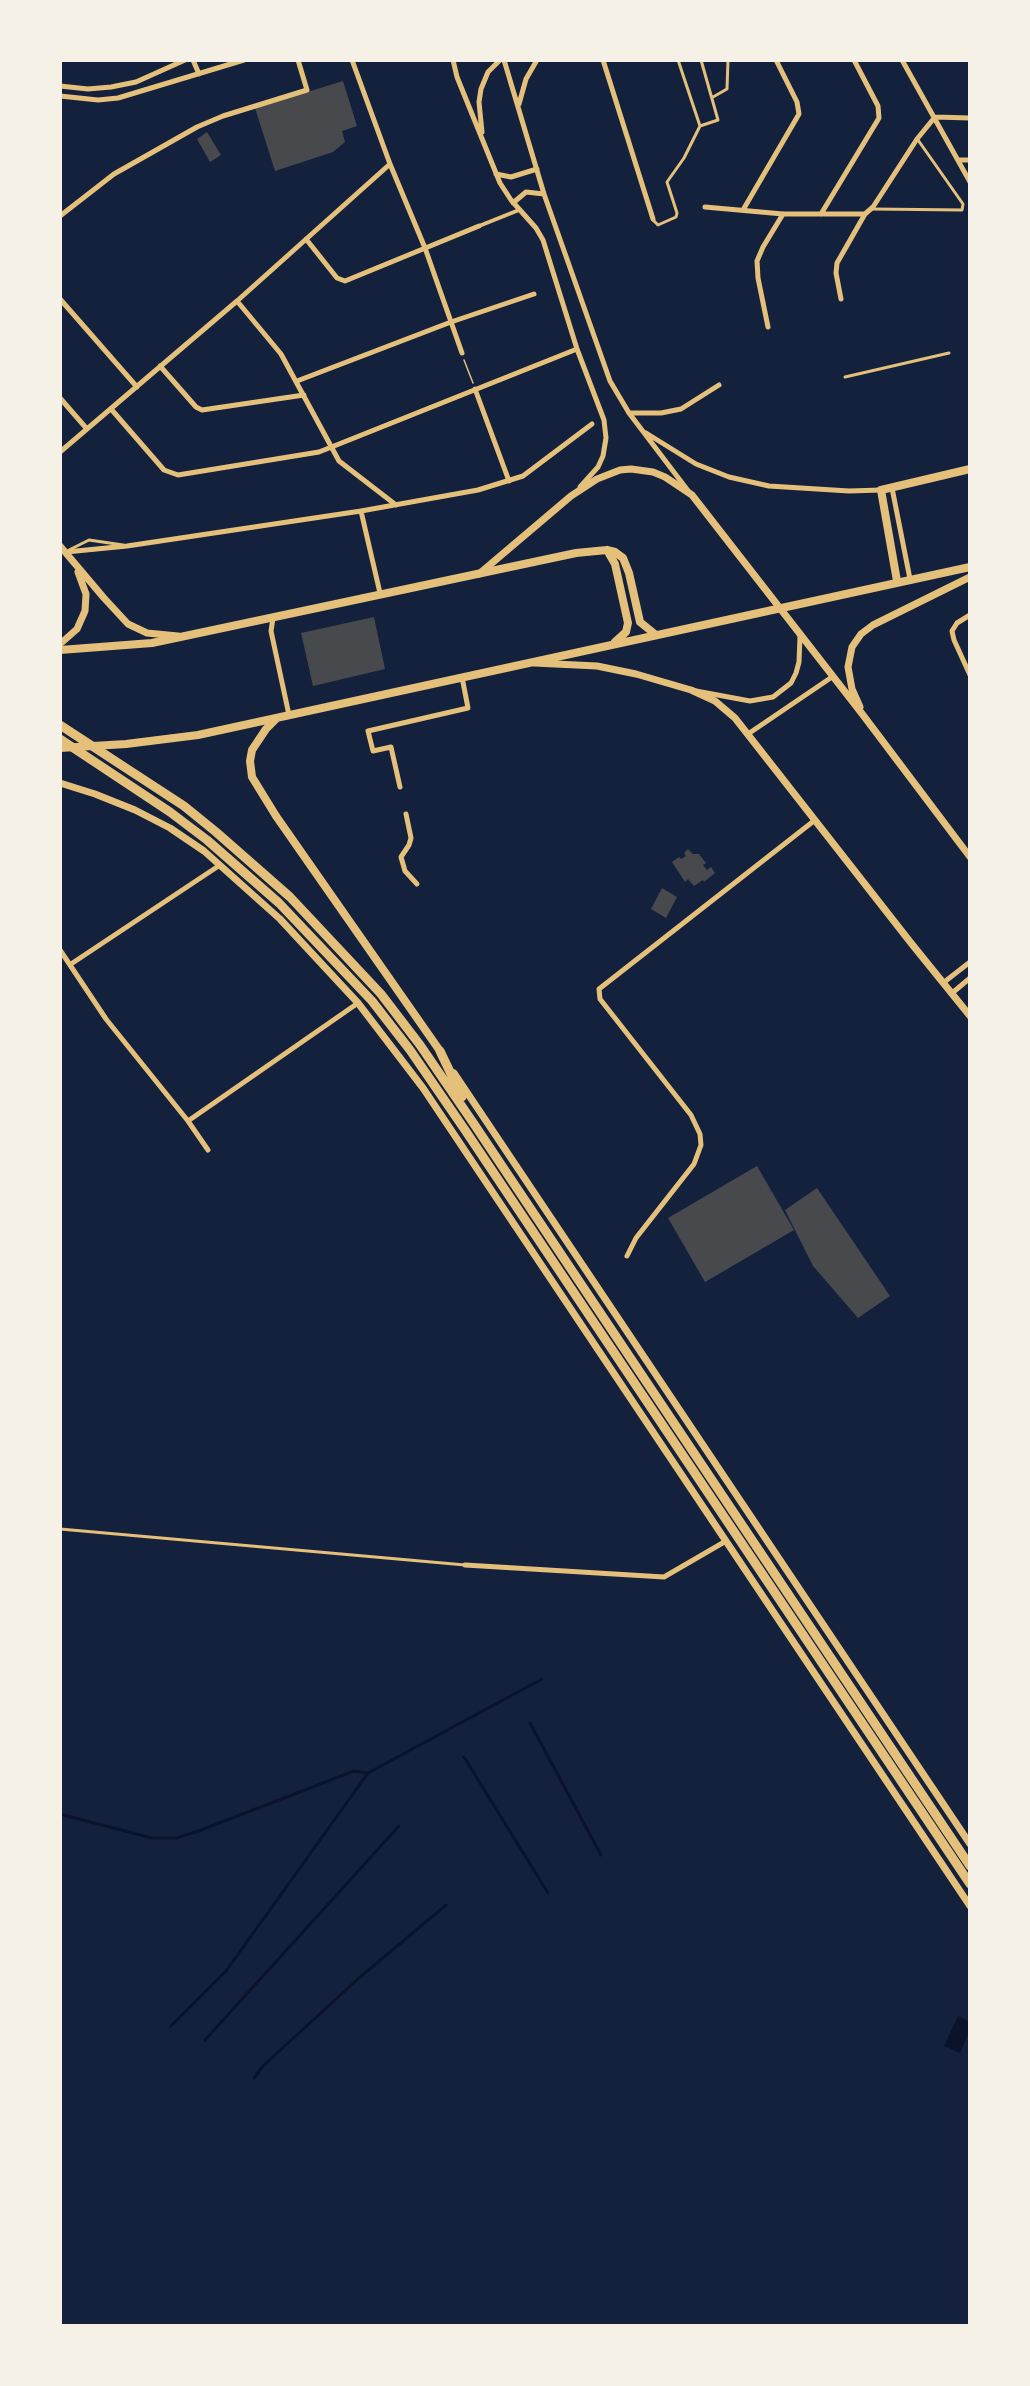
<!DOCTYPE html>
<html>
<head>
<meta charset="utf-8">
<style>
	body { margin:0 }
	#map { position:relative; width:1030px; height:2386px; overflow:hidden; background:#14213d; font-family:"Asap Condensed",sans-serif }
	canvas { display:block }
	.frame { position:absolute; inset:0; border:62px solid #f6f1e7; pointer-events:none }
</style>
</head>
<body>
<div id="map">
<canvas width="1030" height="2386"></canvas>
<div class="frame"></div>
</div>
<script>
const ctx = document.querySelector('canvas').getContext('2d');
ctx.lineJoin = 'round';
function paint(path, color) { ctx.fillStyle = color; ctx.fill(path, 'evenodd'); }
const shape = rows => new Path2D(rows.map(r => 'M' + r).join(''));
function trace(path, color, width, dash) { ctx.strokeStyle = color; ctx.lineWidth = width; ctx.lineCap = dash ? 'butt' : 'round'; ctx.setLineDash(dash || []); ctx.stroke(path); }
paint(shape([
	[958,2016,970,2022,970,2030,960,2053,944,2046]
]), '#0b132b');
trace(shape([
	[530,1723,601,1855],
	[464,1757,548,1893],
	[60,1814,152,1838,176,1838,196,1832,354,1771,368,1773],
	[171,2026,226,1971,368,1773,542,1679],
	[205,2040,399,1826],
	[254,2078,263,2066,359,1978,446,1905]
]), '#0b132b', 3);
paint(shape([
	[343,81,357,126,342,131,345,142,333,152,275,171,255,108],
	[207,132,221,155,210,162,197,139],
	[374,617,385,669,313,686,301,633],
	[688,849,693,854,699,854,706,863,703,865,707,870,711,867,715,873,704,882,703,880,694,886,688,879,685,882,672,862,679,857,681,859,686,856,684,853],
	[662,888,677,897,666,918,651,909],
	[757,1166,794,1230,705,1282,668,1218],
	[817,1188,890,1296,858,1318,813,1266,785,1210]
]), '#48494c');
trace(shape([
	[464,360,473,383]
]), '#e5c07b', 1.5);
trace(shape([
	[713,97,727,89,728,60],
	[700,126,718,120,701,60],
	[873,209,962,210,963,204,918,140],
	[653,220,658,225,676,217,677,213,667,182,684,158,700,126,678,60],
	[845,377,949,353],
	[69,550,89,540,123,545],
	[60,1529,465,1565]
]), '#e5c07b', 3);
trace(shape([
	[479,226,519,210]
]), '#e5c07b', 4);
trace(shape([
	[193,60,199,74],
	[352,60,390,164,425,248,462,353],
	[453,60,457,77,500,183,511,200,536,228,543,240,577,349,604,420,606,438,603,456,598,467,580,487],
	[504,60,544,194,610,381,629,413,689,492],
	[603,60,653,219],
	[902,60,970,182],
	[60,86,88,89,111,87,136,82,185,60],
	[60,96,98,100,118,98,244,60],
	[519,104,526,79,537,60],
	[482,132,479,102,481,89,488,72,500,60],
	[958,160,970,160],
	[496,174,511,177,537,169],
	[513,203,526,192,544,194],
	[705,207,783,214,865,214,873,207,917,139,935,117,970,118],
	[743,210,799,114,797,102,776,60],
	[821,214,879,118,878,106,854,60],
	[60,216,114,174,197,127,223,116,307,90,298,60],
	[306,239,337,278,345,281,479,226],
	[60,299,137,387],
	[841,299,836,273,837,263,865,214],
	[237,301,281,354,339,461,396,505],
	[768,327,758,278,757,261,763,247,783,214],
	[160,366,196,407,202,410,304,395],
	[297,381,451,322,534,294],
	[475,389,509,481],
	[60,398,87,429],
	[111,409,164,470,178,475,319,452,577,349],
	[629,413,661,413,681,409,719,385],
	[646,433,696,464,729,477,769,486,849,491,881,490],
	[60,452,237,301,390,164],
	[892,488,910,579],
	[361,511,380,593],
	[66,552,127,546,361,511,478,490,523,476,592,424],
	[970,615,957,623,952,631,954,640,970,675],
	[273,618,271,631,289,715],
	[696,691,750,701,773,697,791,683,796,673,799,662,800,636],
	[748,734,832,677],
	[400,787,391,747,373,751,368,731,468,708,462,677],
	[406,814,411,838,409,845,401,857,405,871,417,884],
	[60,950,106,1019,188,1121,208,1150],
	[71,964,220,865],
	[943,983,970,962],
	[951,994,970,978],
	[188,1121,358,1003],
	[627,1256,636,1238,694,1164,701,1145,700,1134,691,1115,600,999,599,989,815,820],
	[465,1565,664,1577,726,1541]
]), '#e5c07b', 5);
trace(shape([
	[60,546,104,598,128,624,147,633,178,636],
	[479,574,571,496,597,479,620,470,631,469,653,472,665,477,692,495,863,715,970,857],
	[60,644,77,629,85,611,86,594,78,572],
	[534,663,597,666,636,674,691,690,715,701,735,718,911,943,970,1016],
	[860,707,852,689,848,667,852,647,861,634,873,625,970,577],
	[60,783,95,794,135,810,170,828,204,851,280,919,358,1003,423,1088,970,1906],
	[454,1073,970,1844]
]), '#e5c07b', 7);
trace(shape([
	[607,550,615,564,628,623,626,632,615,642],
	[897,581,881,490,970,469],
	[60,650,152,643,576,553,607,550,615,552,623,558,629,573,640,622,656,635],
	[277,718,266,729,252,750,250,761,252,777,276,816,440,1051],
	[60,748,126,744,198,735,970,567]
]), '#e5c07b', 8);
trace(shape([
	[60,725,184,806,216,832,290,897,381,994,420,1045,474,1124,970,1866],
	[60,739,170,812,207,840,279,903,372,1001,410,1050,465,1130,970,1884],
	[440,1051,462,1097]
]), '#e5c07b', 9);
</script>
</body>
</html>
